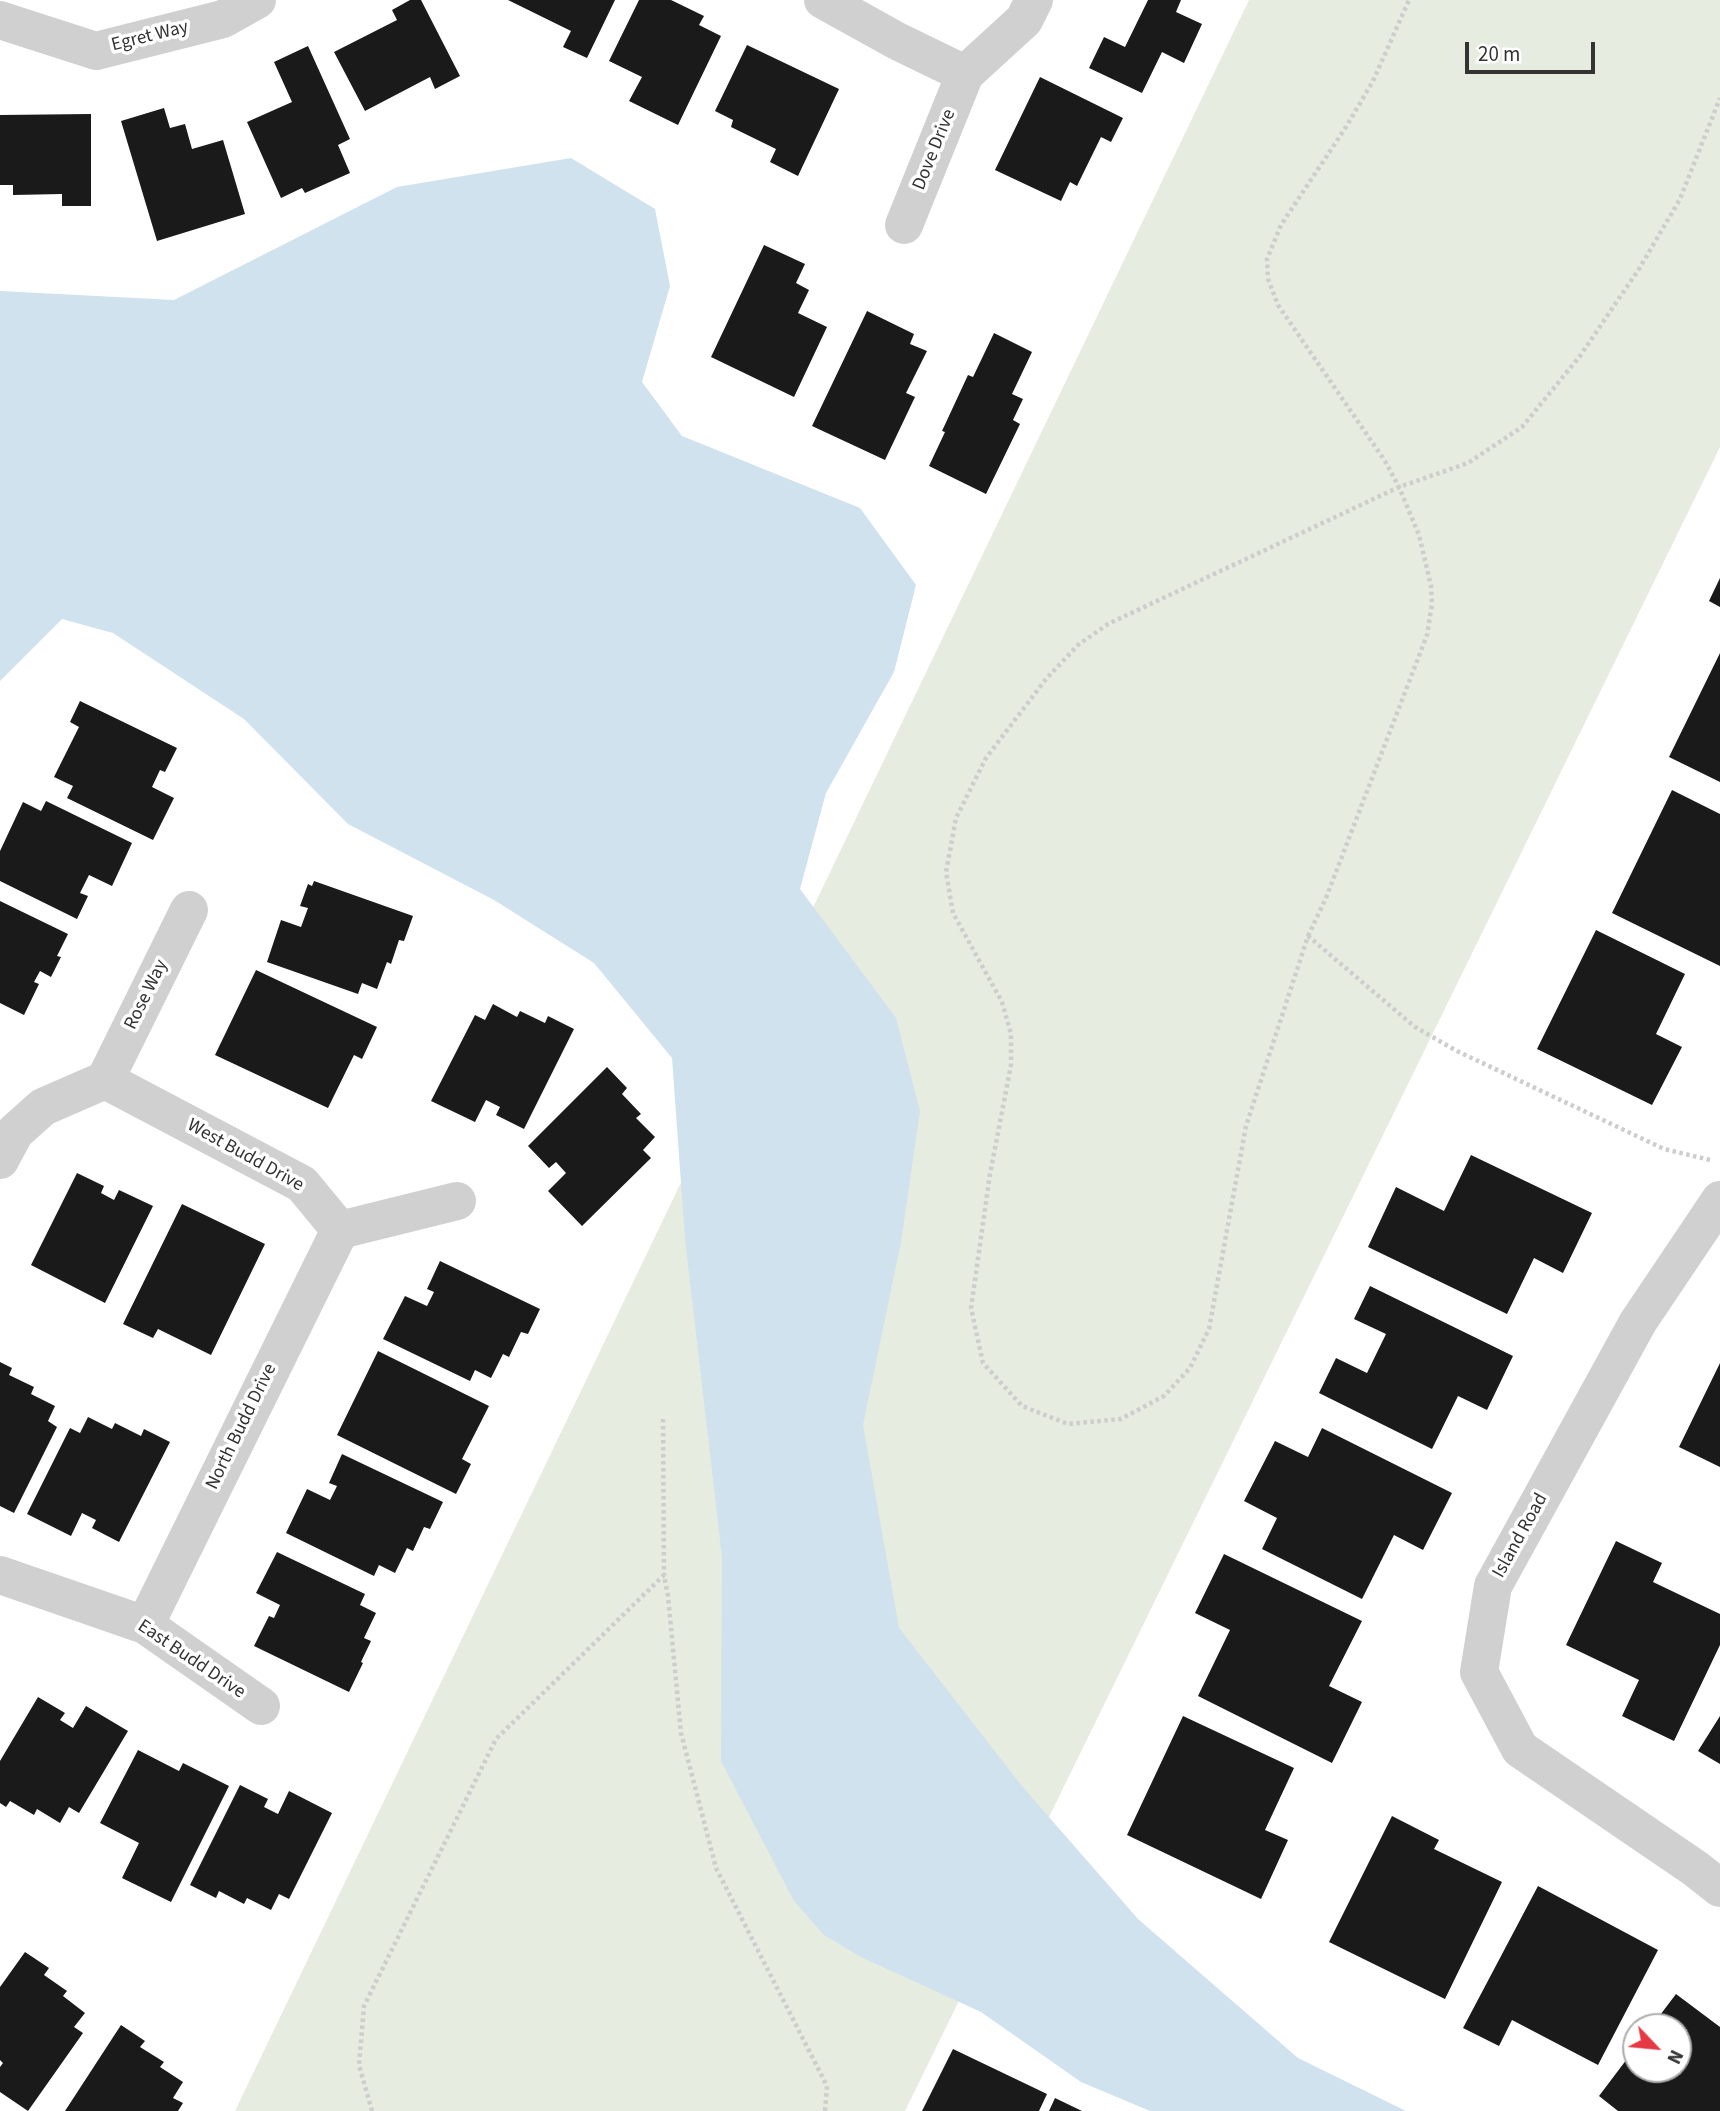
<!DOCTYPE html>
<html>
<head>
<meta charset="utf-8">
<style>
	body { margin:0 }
	#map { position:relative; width:1720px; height:2111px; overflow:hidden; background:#fff; font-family:"Source Sans 3",sans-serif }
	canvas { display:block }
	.north { position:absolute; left:1622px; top:2013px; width:70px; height:70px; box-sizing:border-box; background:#fff; border:2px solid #adadad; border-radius:50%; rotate:116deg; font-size:19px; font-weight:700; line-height:28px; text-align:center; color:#333 }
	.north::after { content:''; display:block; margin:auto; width:24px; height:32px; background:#e63946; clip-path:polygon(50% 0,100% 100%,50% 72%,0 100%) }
	.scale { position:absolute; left:1465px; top:42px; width:130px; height:32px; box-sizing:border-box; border:4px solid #333; border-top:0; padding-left:9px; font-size:21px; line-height:24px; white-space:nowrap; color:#333; -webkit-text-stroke:5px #fff; paint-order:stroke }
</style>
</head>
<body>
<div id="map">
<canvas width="1720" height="2111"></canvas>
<div class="north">N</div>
<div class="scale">20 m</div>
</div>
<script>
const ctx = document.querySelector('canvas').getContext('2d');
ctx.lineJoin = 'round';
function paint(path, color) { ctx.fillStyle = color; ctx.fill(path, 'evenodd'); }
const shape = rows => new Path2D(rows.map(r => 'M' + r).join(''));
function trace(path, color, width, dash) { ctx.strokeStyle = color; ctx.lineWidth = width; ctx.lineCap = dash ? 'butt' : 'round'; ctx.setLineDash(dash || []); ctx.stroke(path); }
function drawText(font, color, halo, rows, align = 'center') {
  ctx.font = font + ' "Source Sans 3",sans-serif'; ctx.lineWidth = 7; ctx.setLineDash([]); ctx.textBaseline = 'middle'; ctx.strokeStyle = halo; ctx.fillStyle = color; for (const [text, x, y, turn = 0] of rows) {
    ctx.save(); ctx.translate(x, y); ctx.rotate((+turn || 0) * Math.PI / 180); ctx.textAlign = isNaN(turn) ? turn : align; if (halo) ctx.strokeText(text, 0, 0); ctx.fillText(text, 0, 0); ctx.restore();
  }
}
paint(shape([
	[1249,0,1720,0,1720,447,905,2111,235,2111]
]), '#e6ecdf');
paint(shape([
	[571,158,655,209,670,286,642,382,682,436,860,508,916,585,894,672,826,793,800,889,896,1018,920,1111,901,1242,863,1425,899,1628,1021,1785,1138,1919,1298,2058,1406,2111,1150,2111,1081,2082,981,2012,861,1957,824,1935,794,1901,721,1761,722,1557,685,1239,672,1058,594,963,494,900,348,824,244,719,113,633,62,619,0,681,0,291,174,300,397,187]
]), '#cfe2ee');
paint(shape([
	[410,0,421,0,460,76,435,89,430,77,365,111,334,52,397,20,392,10],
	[508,0,615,0,587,58,563,47,571,31],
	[639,0,671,0,704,16,699,25,721,36,678,125,629,101,642,77,609,61],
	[1148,0,1181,0,1176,12,1202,24,1184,63,1162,52,1142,93,1089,68,1104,37,1125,47],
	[747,45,839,89,798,176,770,162,776,149,731,127,733,120,715,111],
	[308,46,350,139,338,145,350,173,305,193,302,188,281,198,247,122,292,102,274,62],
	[1040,77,1123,118,1111,142,1101,137,1077,186,1070,182,1061,201,995,170],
	[164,108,170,128,185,124,192,149,223,140,245,214,157,241,121,121],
	[91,114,91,206,62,206,62,194,13,195,13,185,0,185,0,115],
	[764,245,805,264,796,283,809,290,798,313,827,327,794,397,711,357],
	[867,311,914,334,910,344,927,351,906,393,915,397,885,460,812,426],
	[994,333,1032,352,1012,394,1023,399,1013,420,1020,424,986,494,929,466,945,432,942,431,968,375,973,377],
	[1720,578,1720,607,1709,601],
	[1720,653,1720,782,1669,757],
	[80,701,177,748,165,772,160,770,152,787,174,798,153,840,67,798,73,786,54,777,79,727,70,722],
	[1672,790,1720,814,1720,966,1612,913],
	[46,801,132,843,112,886,89,875,80,893,88,896,77,919,0,881,0,851,23,802,41,811],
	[314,881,413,916,404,941,399,940,391,964,387,962,377,989,362,983,358,994,267,962,281,920,301,927,308,908,300,906,308,884,312,886],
	[0,901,68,934,57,956,61,957,51,977,40,971,34,982,39,984,24,1015,0,1003],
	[1596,930,1685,974,1656,1034,1682,1047,1652,1105,1537,1049],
	[256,970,377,1027,362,1059,354,1055,328,1108,215,1055],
	[493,1004,517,1017,520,1011,545,1023,548,1016,574,1029,524,1129,496,1115,500,1107,486,1100,475,1122,431,1101,475,1015,485,1020],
	[607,1067,627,1088,622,1094,641,1114,636,1118,655,1137,643,1150,651,1158,582,1226,548,1191,566,1173,556,1162,549,1168,528,1146],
	[1471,1155,1592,1213,1563,1273,1534,1258,1507,1314,1368,1247,1396,1187,1444,1211],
	[77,1173,104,1186,101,1193,114,1200,119,1190,153,1206,105,1303,31,1265],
	[182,1204,265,1244,211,1355,158,1329,153,1338,123,1324],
	[440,1261,540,1309,528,1334,521,1332,509,1357,503,1354,491,1378,475,1370,470,1381,383,1339,405,1296,427,1306,434,1292,427,1289],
	[1370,1286,1513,1356,1487,1410,1458,1396,1432,1449,1319,1393,1336,1358,1367,1373,1386,1334,1354,1319],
	[378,1351,489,1406,462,1459,471,1464,456,1494,337,1435],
	[0,1362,12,1368,9,1375,34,1387,31,1394,55,1406,48,1421,57,1427,14,1513,0,1506],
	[1720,1363,1720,1467,1679,1447],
	[88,1417,112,1429,115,1423,141,1436,144,1429,170,1442,119,1542,92,1528,96,1520,82,1513,71,1536,27,1514,70,1428,80,1433],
	[1322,1428,1452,1493,1423,1550,1394,1535,1362,1599,1262,1549,1277,1518,1244,1501,1275,1441,1308,1457],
	[342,1454,443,1502,430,1529,424,1527,413,1551,407,1548,395,1573,379,1565,374,1576,286,1533,307,1489,330,1500,337,1486,329,1483],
	[1616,1541,1662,1563,1653,1582,1720,1614,1720,1645,1674,1741,1622,1716,1639,1680,1566,1645],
	[277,1552,365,1594,360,1605,376,1613,364,1638,371,1641,361,1662,363,1663,349,1692,254,1646,269,1616,274,1618,280,1605,256,1593],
	[1224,1554,1362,1621,1329,1686,1362,1702,1332,1763,1198,1696,1230,1630,1195,1613],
	[38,1697,65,1713,60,1720,73,1728,86,1706,128,1731,79,1813,69,1807,60,1823,37,1809,34,1815,10,1801,6,1807,0,1803,0,1761],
	[1183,1716,1294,1768,1265,1830,1288,1840,1261,1899,1127,1835],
	[1720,1716,1720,1764,1698,1751],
	[138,1750,179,1771,183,1763,229,1786,171,1902,122,1878,139,1843,100,1823],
	[240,1785,268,1799,264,1807,278,1814,289,1791,332,1813,289,1899,279,1894,271,1910,247,1898,244,1904,219,1891,216,1898,190,1885],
	[1392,1816,1439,1840,1434,1849,1502,1882,1445,1999,1329,1942],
	[1538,1886,1658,1950,1598,2065,1512,2020,1499,2046,1463,2028],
	[25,1952,49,1968,44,1975,67,1991,63,1996,85,2013,74,2027,83,2033,28,2111,0,2092,0,2067,3,2063,0,2060,0,1987],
	[1676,1994,1720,2027,1720,2111,1618,2111,1599,2096,1636,2047,1636,2069,1678,2069,1678,2027,1651,2027],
	[121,2025,145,2041,140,2047,164,2062,160,2067,183,2082,173,2098,183,2103,178,2111,65,2111],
	[953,2049,1047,2094,1039,2111,922,2111],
	[1055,2098,1082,2111,1049,2111]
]), '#1a1a1a');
trace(shape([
	[1308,936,1326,898,1427,635,1432,604,1431,586,1419,535,1399,487,1385,461,1278,305,1268,279,1267,259,1281,225,1346,127,1373,81,1409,0],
	[1710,1160,1664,1149,1457,1051,1415,1027,1308,936,1246,1126,1209,1329,1190,1368,1164,1396,1121,1419,1068,1424,1022,1406,983,1363,971,1308,990,1174,1011,1065,1011,1034,1002,1002,953,913,946,872,956,818,986,758,1046,679,1078,645,1108,624,1399,487,1468,463,1522,427,1580,356,1639,269,1680,199,1720,98],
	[663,1419,664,1575],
	[372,2111,359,2065,364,2006,496,1739,664,1575,668,1596,681,1733,716,1868,827,2086,825,2111]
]), '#cdcdcd', 4.5, [3.5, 3.5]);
trace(shape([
	[823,0,897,41,965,74],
	[0,20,96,51,223,19,257,0],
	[904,225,965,74,1024,20,1034,0],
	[105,1080,302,1184,340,1230,457,1201],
	[105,1080,189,910],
	[0,1160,15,1132,43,1107,105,1080],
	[1720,1200,1638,1322,1493,1586,1479,1672,1520,1749,1696,1869,1720,1888],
	[0,1575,145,1625,261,1706],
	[145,1625,340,1230]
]), '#d0d0d0', 38);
drawText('19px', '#333', '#fff', [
	["Egret Way",150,37,-14],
	["Dove Drive",935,150,-68],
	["Rose Way",147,995,-64],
	["West Budd Drive",245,1156,29],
	["North Budd Drive",242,1427,-64],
	["Island Road",1521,1536,-61],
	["East Budd Drive",191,1660,34]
]);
</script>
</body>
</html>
